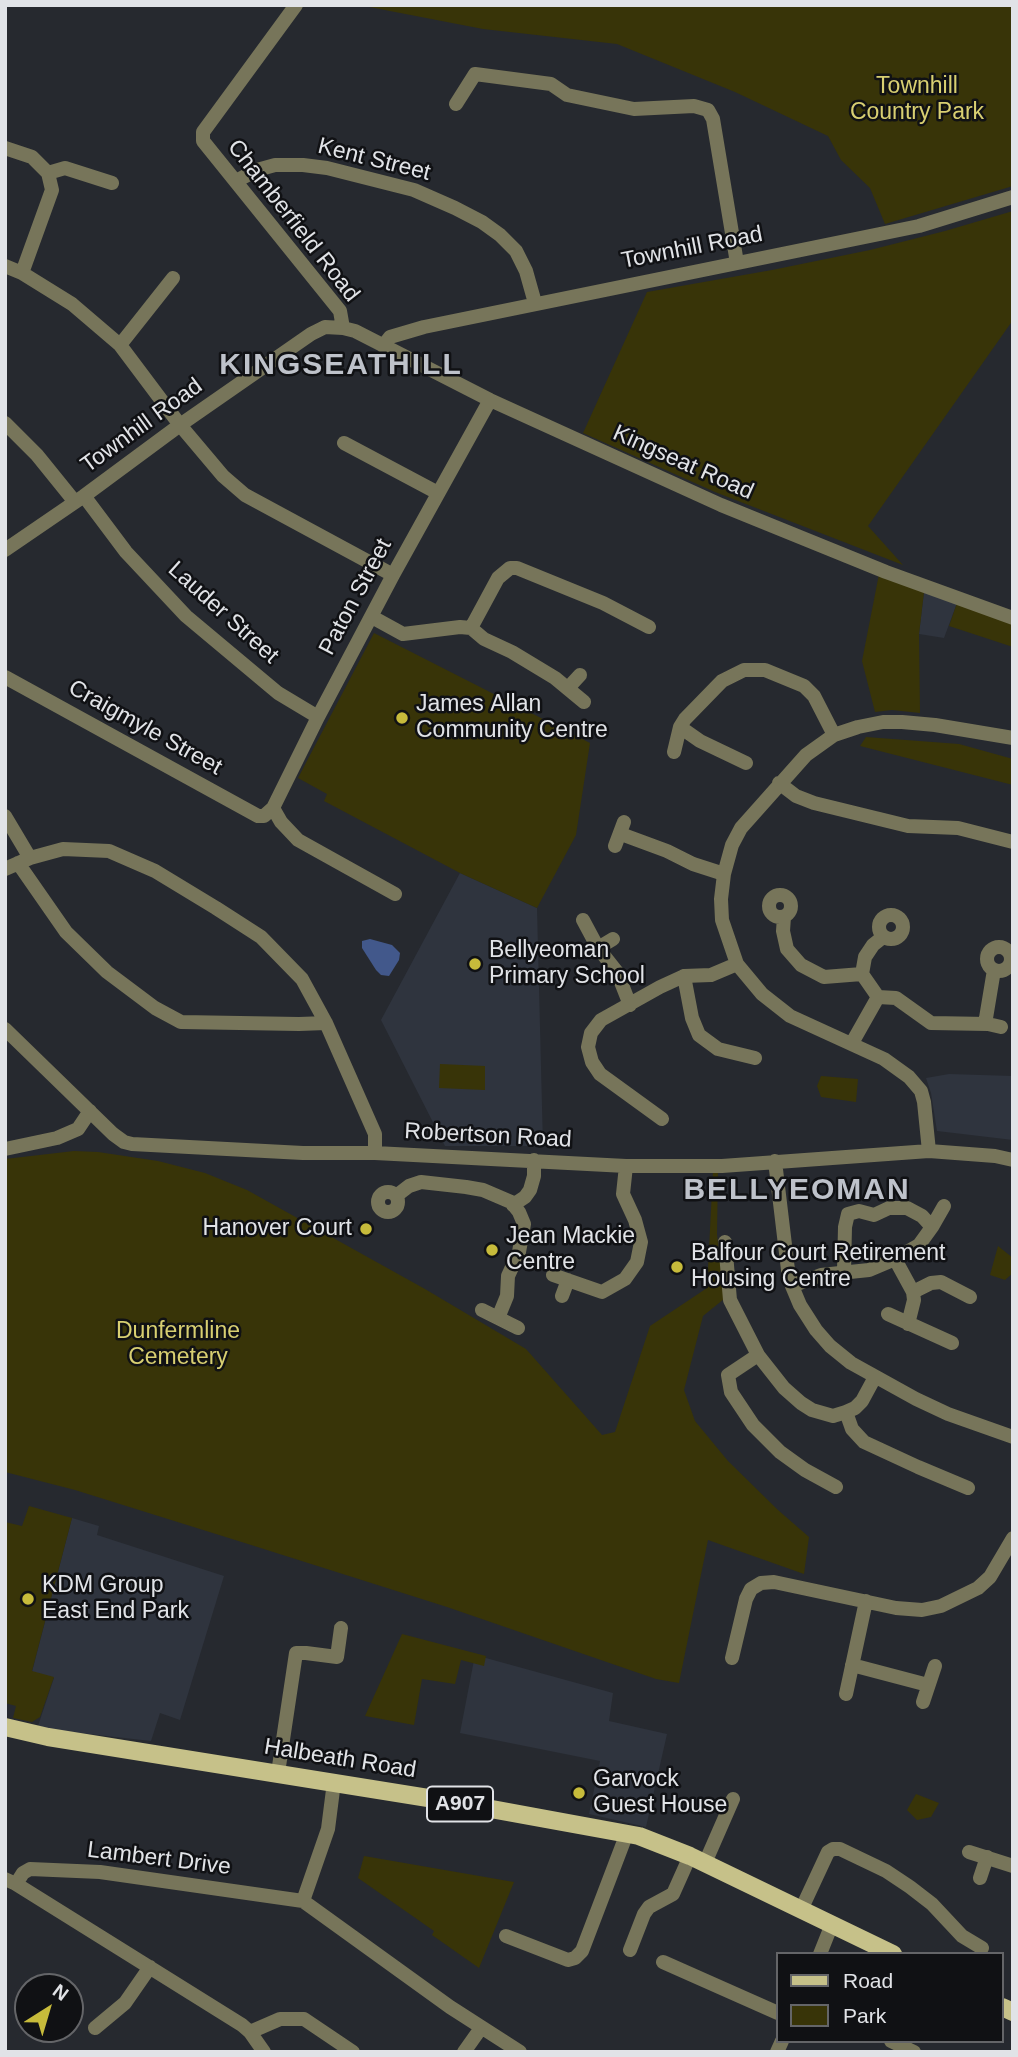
<!DOCTYPE html>
<html>
<head>
<meta charset="utf-8">
<style>
	body { margin:0 }
	#map { position:relative; width:1018px; height:2057px; overflow:hidden; background:#26292f; font-family:Helvetica,sans-serif }
	canvas { display:block }
	.frame { position:absolute; inset:0; border:7px solid #e1e3e7; pointer-events:none }
	.legend { position:absolute; left:776px; top:1952px; width:228px; height:91px; box-sizing:border-box; background:#101114; border:2px solid #646568; margin:0; padding:9px 12px; list-style:none; font-size:21px; color:#e1e3e7 }
	.legend li { display:flex; align-items:center; gap:14px; height:35px }
	.legend b { width:35px; border:2px solid #646568 }
	.north { position:absolute; left:14px; top:1973px; width:70px; height:70px; box-sizing:border-box; background:#101114; border:2px solid #646568; border-radius:50%; rotate:37deg; font-size:19px; font-weight:700; line-height:28px; text-align:center; color:#e1e3e7 }
	.north::after { content:''; display:block; margin:auto; width:24px; height:32px; background:#c7bb3b; clip-path:polygon(50% 0,100% 100%,50% 72%,0 100%) }
</style>
</head>
<body>
<div id="map">
<canvas width="1018" height="2057"></canvas>
<div class="frame"></div>
<ul class="legend">
<li><b style="height:9px;background:#c6c189"></b>Road</li>
<li><b style="height:19px;background:#383408"></b>Park</li>
</ul>
<div class="north">N</div>
</div>
<script>
const ctx = document.querySelector('canvas').getContext('2d');
ctx.lineJoin = 'round';
function paint(path, color) { ctx.fillStyle = color; ctx.fill(path, 'evenodd'); }
const shape = rows => new Path2D(rows.map(r => 'M' + r).join(''));
function trace(path, color, width, dash) { ctx.strokeStyle = color; ctx.lineWidth = width; ctx.lineCap = dash ? 'butt' : 'round'; ctx.setLineDash(dash || []); ctx.stroke(path); }
function drawText(font, color, halo, rows, align = 'center') {
  ctx.font = font + ' Helvetica,sans-serif'; ctx.lineWidth = 5; ctx.setLineDash([]); ctx.textBaseline = 'middle'; ctx.strokeStyle = halo; ctx.fillStyle = color; for (const [text, x, y, turn = 0] of rows) {
    ctx.save(); ctx.translate(x, y); ctx.rotate((+turn || 0) * Math.PI / 180); ctx.textAlign = isNaN(turn) ? turn : align; if (halo) ctx.strokeText(text, 0, 0); ctx.fillText(text, 0, 0); ctx.restore();
  }
}
paint(shape([
	[924,592,957,603,944,638,919,634],
	[460,873,537,908,543,1146,445,1146,381,1020],
	[949,1074,1013,1076,1013,1140,937,1131,931,1093,926,1078],
	[72,1518,99,1526,97,1535,224,1576,180,1720,160,1713,151,1741,53,1730,38,1726,54,1678,32,1672],
	[475,1655,613,1693,609,1721,667,1734,646,1827,589,1814,600,1761,460,1733]
]), '#2f343e');
paint(shape([
	[359,5,1013,5,1013,186,885,224,870,188,841,160,828,136,735,92,617,44,483,29],
	[1013,211,1013,320,868,526,903,565,715,492,583,433,647,292,772,270,870,250,945,231],
	[879,574,924,592,919,634,920,713,892,710,875,712,862,661],
	[957,603,1013,623,1013,647,949,626],
	[374,633,590,743,576,835,537,908,460,873,324,801,327,794,298,778],
	[866,737,959,744,1013,759,1013,785,860,746],
	[440,1064,485,1066,485,1090,439,1088],
	[821,1076,858,1079,856,1102,821,1097,817,1086],
	[74,1151,98,1152,158,1161,205,1173,247,1190,425,1289,526,1349,602,1435,615,1432,650,1326,707,1288,713,1171,718,1171,717,1234,724,1299,703,1316,684,1390,695,1421,728,1461,778,1510,809,1537,804,1574,708,1540,679,1683,656,1679,447,1607,248,1544,75,1490,5,1472,5,1159],
	[998,1246,1013,1258,1013,1273,1005,1280,990,1275],
	[29,1506,72,1518,32,1671,54,1677,40,1717,32,1722,13,1718,16,1706,5,1703,5,1522,22,1526],
	[402,1634,486,1656,484,1666,461,1660,455,1684,422,1679,414,1725,365,1716],
	[916,1794,939,1803,931,1817,917,1820,907,1810],
	[364,1856,514,1882,479,1968,432,1935,434,1931,358,1878]
]), '#383408');
paint(shape([
	[370,939,392,945,400,953,399,960,389,976,381,975,376,970,362,948,362,941]
]), '#42588b');
trace(shape([
	[296,5,203,132,203,141,340,311,343,328],
	[456,104,475,74,551,84,567,95,634,109,694,106,708,110,713,119,737,263],
	[5,148,32,157,48,173,52,190,22,273],
	[48,173,65,168,112,183],
	[236,181,257,170,275,165,303,165,327,168,414,190,455,208,482,222,500,235,516,251,526,271,535,303],
	[5,266,22,273,72,304,120,345,180,425,223,476,245,495,393,575],
	[120,345,173,278],
	[383,346,390,337,424,327,919,226,1013,197],
	[5,423,37,455,75,502],
	[344,443,438,493],
	[84,496,126,552,186,616,278,693,318,717],
	[5,550,84,496,180,425,311,334,325,327,343,328,355,331,490,400,721,505,886,572,1013,618],
	[372,617,403,634,460,627,471,628,484,639,512,652,555,678,584,702],
	[471,628,498,578,510,568,517,568,603,603,649,627],
	[5,677,258,816,264,816,273,808,318,717,393,575,490,400],
	[568,688,580,675],
	[680,727,700,741,746,763],
	[674,752,680,727,685,719,722,681,744,670,765,670,804,686,814,696,834,735],
	[779,783,796,796,814,803,908,826,958,828,1013,842],
	[273,808,281,822,298,840,395,894],
	[5,816,30,858],
	[621,834,667,851,693,864,724,874],
	[615,846,624,822],
	[18,863,66,932,107,972,155,1008,181,1022,299,1024,326,1023],
	[5,869,30,858,63,849,109,851,155,871,216,908,261,937,302,979,326,1023,375,1134,375,1153],
	'769 906a11 11 0 1 1 22 0a11 11 0 1 1-22 0Z',
	'879 927a12 12 0 1 1 24 0a12 12 0 1 1-24 0Z',
	[784,917,783,931,787,949,801,965,824,977,862,974],
	[583,920,598,948,617,972,630,1005],
	'987 959a12 12 0 1 1 24 0a12 12 0 1 1-24 0Z',
	[598,948,613,939],
	[684,976,692,1018,699,1035,718,1049,755,1058],
	[878,997,862,974,865,957,873,945,883,937],
	[985,1024,994,970],
	[5,1029,113,1134,124,1142,132,1144,303,1153,375,1153,626,1166,722,1166,929,1151,995,1156,1013,1160],
	[852,1043,878,997,896,998,931,1023,988,1024,1001,1027],
	[662,1119,600,1074,592,1062,588,1047,591,1033,601,1020,660,987,684,976,711,975,737,964],
	[5,1149,57,1138,78,1129,90,1111],
	[929,1151,924,1102,921,1091,909,1077,884,1059,790,1016,762,994,737,964,722,920,721,899,724,874,732,845,741,828,806,755,834,735,858,727,883,722,902,722,935,725,1013,738],
	[775,1161,788,1270,792,1286,800,1305,816,1330,830,1346,851,1363,916,1399,948,1414,1013,1437],
	'378 1202a10 10 0 1 1 20 0a10 10 0 1 1-20 0Z',
	[396,1196,409,1186,421,1182,466,1187,483,1190,511,1202,519,1212,524,1224,519,1252,508,1276,507,1296,498,1318],
	[513,1205,525,1197,530,1190,534,1176,534,1160],
	[725,1242,730,1300,758,1355,784,1388,801,1403,812,1410,833,1416,846,1412,855,1408,862,1401,875,1377],
	[895,1259,913,1292,914,1300,908,1324],
	[844,1271,845,1227,848,1214,859,1211,874,1215,889,1208,907,1208,922,1216,932,1227],
	[553,1275,602,1292,625,1279,637,1262,641,1242,635,1220,623,1194,626,1166],
	[792,1286,821,1275,869,1270,895,1259,919,1245,932,1227,944,1206],
	[913,1292,931,1283,941,1282,970,1297],
	[562,1296,568,1280],
	[482,1310,518,1328],
	[888,1314,952,1343],
	[758,1355,728,1375,731,1392,753,1425,780,1452,805,1470,836,1487],
	[846,1412,852,1429,864,1442,918,1467,968,1488],
	[732,1658,746,1599,751,1589,761,1583,774,1582,896,1608,922,1610,941,1606,978,1588,990,1577,1013,1538],
	[852,1665,928,1685],
	[846,1694,866,1601],
	[923,1702,935,1666],
	[278,1773,296,1653,306,1653,337,1657,341,1628],
	[969,1852,1013,1866],
	[705,1863,733,1799],
	[980,1878,987,1857],
	[5,1879,16,1884,242,2025,250,2032,264,2052],
	[16,1884,23,1873,30,1869,100,1872,303,1901,450,2007,520,2052],
	[303,1901,328,1829,334,1782],
	[801,1910,828,1852,833,1849,840,1849,886,1871,910,1887,932,1904,962,1936,982,1948],
	[506,1936,568,1960,575,1958,582,1951,627,1833],
	[630,1950,644,1914,649,1907,673,1894,690,1856],
	[820,1954,832,1924],
	[663,1962,778,2013],
	[95,2028,125,2003,150,1967],
	[250,2032,280,2019,304,2019,353,2052],
	[891,2041,914,2052],
	[464,2052,481,2028],
	[777,2052,782,2041]
]), '#77755a', 14);
trace(shape([
	[5,1727,48,1737,453,1802,639,1836,690,1856,893,1954],
	[1002,2007,1013,2012]
]), '#c6c189', 18);
for (const [x, y, r, color] of [
	[402,718,7,"#c7bb3b"],
	[475,964,7,"#c7bb3b"],
	[366,1229,7,"#c7bb3b"],
	[492,1250,7,"#c7bb3b"],
	[677,1267,7,"#c7bb3b"],
	[28,1599,7,"#c7bb3b"],
	[579,1793,7,"#c7bb3b"]
]) { const dot = new Path2D(); dot.arc(x, y, r, 0, 2 * Math.PI); ctx.fillStyle = color; ctx.fill(dot); trace(dot, '#101114', 2.5); }
for (const [x, y, w] of [
	[460,1804,66]
]) { const box = new Path2D(); box.roundRect(x - w / 2, y - 17.5, w, 35, 5); ctx.fillStyle = '#101114'; ctx.fill(box); trace(box, '#e1e3e7', 2); }
drawText('bold 21px', '#e1e3e7', null, [
	["A907",460,1804]
]);
drawText('23px', '#d8cf71', '#101114', [
	["Townhill",917,87],
	["Country Park",917,113],
	["Dunfermline",178,1332],
	["Cemetery",178,1358]
]);
drawText('23px', '#e1e3e7', '#101114', [
	["Kent Street",374,160,14],
	["Chamberfield Road",293,221,52],
	["Townhill Road",692,248,-11],
	["Townhill Road",142,426,-36],
	["Kingseat Road",683,463,24],
	["Paton Street",356,597,-62],
	["Lauder Street",223,613,42],
	["Craigmyle Street",145,728,29],
	["Robertson Road",488,1136,3],
	["Halbeath Road",340,1759,9],
	["Lambert Drive",159,1859,7]
]);
drawText('23px', '#e1e3e7', '#101114', [
	["James Allan",416,705],
	["Community Centre",416,731],
	["Bellyeoman",489,951],
	["Primary School",489,977],
	["Hanover Court",352,1229,"right"],
	["Jean Mackie",506,1237],
	["Centre",506,1263],
	["Balfour Court Retirement",691,1254],
	["Housing Centre",691,1280],
	["KDM Group",42,1586],
	["East End Park",42,1612],
	["Garvock",593,1780],
	["Guest House",593,1806]
], 'left');
ctx.letterSpacing = '2px';
drawText('bold 30px', '#bec2ca', '#101114', [
	["KINGSEATHILL",341,366],
	["BELLYEOMAN",797,1191]
]);
ctx.letterSpacing = '0px';
</script>
</body>
</html>
